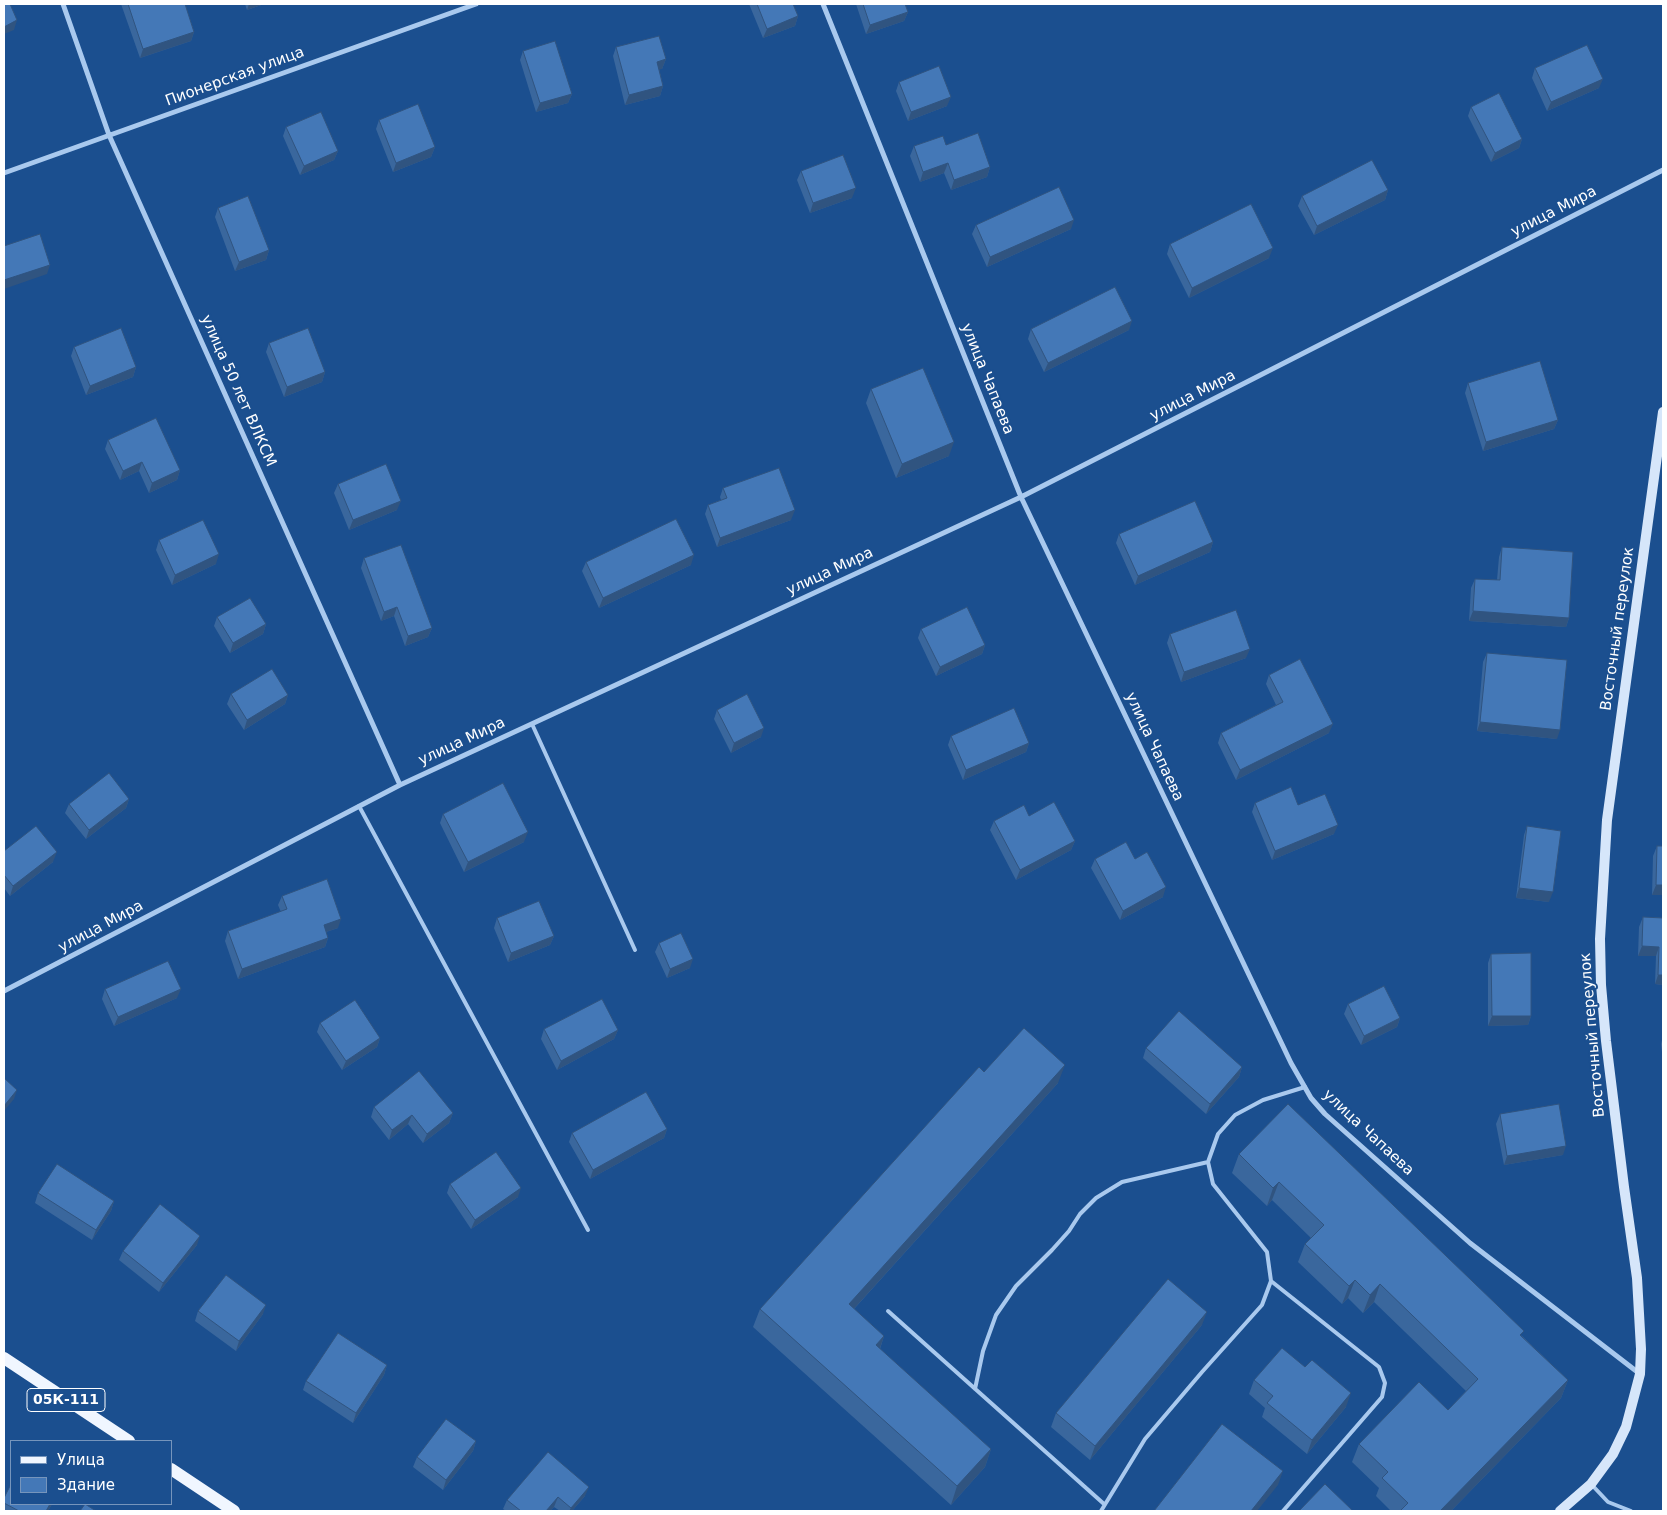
<!DOCTYPE html>
<html>
<head>
<meta charset="utf-8">
<style>
	body { margin:0 }
	#map { position:relative; width:1667px; height:1515px; overflow:hidden; background:#1b4f8f; font-family:"DejaVu Sans",sans-serif }
	canvas { display:block }
	.frame { position:absolute; inset:0; border:5px solid #fff; pointer-events:none }
	.legend { position:absolute; left:10px; top:1440px; width:162px; height:65px; box-sizing:border-box; background:#1b4f8f; border:1px solid #7695bc; margin:0; padding:6px 9px; list-style:none; font-size:15px; color:#fff }
	.legend li { display:flex; align-items:center; gap:10px; height:25px }
	.legend b { width:25px; border:1px solid #7695bc }
</style>
</head>
<body>
<div id="map">
<canvas width="1667" height="1515"></canvas>
<div class="frame"></div>
<ul class="legend">
<li><b style="height:6px;background:#f0f6ff"></b>Улица</li>
<li><b style="height:14px;background:#4478b7"></b>Здание</li>
</ul>
</div>
<script>
const ctx = document.querySelector('canvas').getContext('2d');
ctx.lineJoin = 'round';
const shape = rows => new Path2D(rows.map(r => 'M' + r).join(''));
function trace(path, color, width, dash) { ctx.strokeStyle = color; ctx.lineWidth = width; ctx.lineCap = dash ? 'butt' : 'round'; ctx.setLineDash(dash || []); ctx.stroke(path); }
function paint(path, color) { ctx.fillStyle = color; ctx.fill(path, 'evenodd'); }
function drawText(font, color, halo, rows, align = 'center') {
  ctx.font = font + ' "DejaVu Sans",sans-serif'; ctx.lineWidth = 4; ctx.setLineDash([]); ctx.textBaseline = 'middle'; ctx.strokeStyle = halo; ctx.fillStyle = color; for (const [text, x, y, turn = 0] of rows) {
    ctx.save(); ctx.translate(x, y); ctx.rotate((+turn || 0) * Math.PI / 180); ctx.textAlign = isNaN(turn) ? turn : align; if (halo) ctx.strokeText(text, 0, 0); ctx.fillText(text, 0, 0); ctx.restore();
  }
}
trace(shape([
	[532,724,635,950],
	[359,806,588,1230],
	[1271,1281,1379,1367,1385,1383,1382,1397,1283,1511],
	[888,1311,1104,1504],
	[975,1389,983,1351,996,1315,1016,1286,1052,1250,1069,1231,1080,1214,1096,1198,1122,1182,1208,1162],
	[1591,1484,1608,1502,1631,1511],
	[1101,1511,1145,1439,1202,1372,1262,1305,1271,1281,1267,1252,1213,1184,1208,1162,1218,1134,1235,1115,1263,1100,1305,1087]
]), '#a9c9ee', 4);
trace(shape([
	[63,4,109,135,400,785],
	[823,4,1021,497,1291,1063,1311,1098,1325,1114,1470,1243,1640,1374],
	[4,173,476,4],
	[4,991,400,785,1021,497,1663,170]
]), '#a9c9ee', 5);
trace(shape([
	[1560,1511,1591,1484,1613,1454,1626,1427,1640,1374,1641,1349,1637,1278,1624,1187,1606,1041,1601,985,1600,939,1607,820,1663,412]
]), '#d6e6fa', 10);
trace(shape([
	[4,1358,129,1441],
	[171,1469,234,1511]
]), '#f0f6ff', 12);
paint(shape([
	[121,4,185,4,194,32,191,41,140,58],
	[245,4,264,4,247,10],
	[749,4,793,4,798,16,795,26,763,38],
	[856,4,905,4,908,12,904,21,866,34],
	[616,47,666,59,662,69,659,69,663,86,660,96,625,105,613,56],
	[523,51,572,94,568,103,536,112,520,60],
	[1535,68,1599,88,1547,111,1532,78],
	[899,82,947,106,908,121,896,91],
	[1471,107,1522,139,1519,148,1491,162,1468,116],
	[379,120,435,147,431,157,393,172,376,129],
	[286,127,338,151,334,160,300,175,283,136],
	[946,145,990,167,987,177,951,190,944,173,920,182,910,156,914,146],
	[801,171,852,198,810,213,797,180],
	[1388,190,1385,200,1314,235,1298,206,1302,196],
	[218,208,269,250,266,260,235,271,215,217],
	[976,225,1071,229,987,267,972,234],
	[1170,244,1269,258,1189,298,1167,254],
	[1031,329,1129,330,1044,372,1028,339],
	[269,343,325,372,322,382,284,397,266,352],
	[74,347,136,367,133,377,86,395,71,356],
	[1468,383,1558,420,1554,429,1483,451,1465,393],
	[871,389,949,456,896,478,866,403],
	[108,440,180,470,177,480,149,493,139,471,120,480,105,449],
	[338,484,397,510,349,530,334,493],
	[723,488,791,520,717,547,705,514,708,505,721,500,720,497],
	[1119,534,1213,542,1210,552,1135,585,1116,543],
	[159,540,216,564,172,585,156,550],
	[1502,547,1569,618,1566,627,1469,621,1471,588,1475,579,1497,580,1499,557],
	[364,558,432,628,428,637,405,646,394,616,381,621,361,568],
	[586,562,691,565,599,608,582,571],
	[217,617,266,624,263,634,230,653,214,626],
	[921,629,985,645,982,654,936,676,918,638],
	[1170,634,1246,658,1181,682,1167,643],
	[1487,653,1557,739,1477,731,1483,662],
	[1269,675,1329,733,1236,780,1218,743,1221,733,1276,705,1266,684],
	[231,694,288,695,285,704,244,730,227,704],
	[717,710,761,737,731,753,714,719],
	[951,736,1029,743,1026,752,963,780,948,745],
	[129,799,126,808,86,839,65,813,69,804],
	[1255,803,1334,834,1272,860,1252,812],
	[443,814,524,842,464,872,440,823],
	[1029,816,1075,841,1071,850,1016,880,990,830,994,821],
	[1527,826,1549,902,1516,898,1524,835],
	[1657,846,1663,895,1652,895,1653,856],
	[4,851,53,862,10,896,4,888],
	[1095,859,1163,897,1120,920,1091,868],
	[282,896,338,928,326,932,328,938,325,947,238,979,225,941,228,931,281,912,278,905],
	[1643,917,1663,918,1663,985,1655,984,1656,956,1638,956,1639,927],
	[497,918,554,936,550,945,508,962,494,928],
	[659,943,690,968,667,978,655,952],
	[1491,954,1531,1016,1528,1025,1488,1026,1488,963],
	[105,989,177,998,114,1026,102,999],
	[1348,1004,1400,1018,1397,1027,1361,1045,1344,1014],
	[320,1023,380,1038,377,1047,342,1070,317,1032],
	[544,1029,618,1030,614,1039,557,1070,541,1039],
	[1663,1036,1663,1060,1661,1044],
	[1146,1048,1242,1067,1239,1077,1206,1114,1143,1058],
	[984,1072,1058,1083,854,1309,884,1336,880,1349,991,1449,985,1467,951,1505,753,1327,760,1309],
	[374,1107,453,1113,449,1123,423,1143,408,1124,389,1140,371,1117],
	[1500,1114,1563,1155,1504,1165,1496,1124],
	[667,1129,664,1138,590,1179,569,1142,572,1133],
	[1239,1154,1522,1336,1568,1380,1561,1398,1451,1511,1391,1511,1376,1496,1379,1488,1352,1462,1359,1444,1448,1410,1466,1391,1374,1302,1363,1313,1348,1298,1342,1304,1298,1262,1305,1244,1311,1238,1272,1200,1267,1206,1232,1173],
	[450,1184,518,1197,471,1229,447,1193],
	[38,1193,114,1201,111,1211,92,1240,35,1203],
	[197,1245,159,1292,119,1260,123,1251],
	[198,1311,263,1314,236,1351,195,1321],
	[1202,1325,1090,1460,1051,1427,1056,1413],
	[387,1365,384,1375,353,1423,303,1390,306,1381],
	[1254,1380,1346,1407,1307,1454,1262,1417,1265,1408,1249,1394],
	[476,1441,473,1451,443,1490,413,1467,417,1457],
	[585,1496,572,1511,560,1511,554,1507,550,1511,506,1511,503,1509,507,1500],
	[4,1498,11,1504,52,1504,48,1511,4,1511]
]), '#3a679d');
paint(shape([
	[249,4,264,4,247,10],
	[908,12,904,21,866,34,870,25],
	[798,16,795,26,763,38,767,29],
	[17,20,14,30,4,34,4,27],
	[194,32,191,41,140,58,143,49],
	[666,59,662,69,654,71,657,62],
	[1603,79,1599,88,1547,111,1551,102],
	[663,86,660,96,625,105,629,95],
	[572,94,568,103,536,112,540,103],
	[951,97,947,106,908,121,911,112],
	[1522,139,1519,148,1491,162,1495,153],
	[435,147,431,157,393,172,396,163],
	[338,151,334,160,300,175,304,166],
	[948,163,944,173,920,182,923,172],
	[990,167,987,177,951,190,954,180],
	[856,188,852,198,810,213,813,203],
	[1388,190,1385,200,1314,235,1317,226],
	[1074,220,1071,229,987,267,990,257],
	[1273,248,1269,258,1189,298,1192,288],
	[269,250,266,260,235,271,239,262],
	[50,265,47,274,4,289,4,280],
	[1132,321,1129,330,1044,372,1048,363],
	[136,367,133,377,86,395,90,386],
	[325,372,322,382,284,397,287,387],
	[1558,420,1554,429,1483,451,1486,442],
	[954,442,949,456,896,478,902,464],
	[142,462,139,471,120,480,123,471],
	[180,470,177,480,149,493,152,483],
	[401,501,397,510,349,530,353,520],
	[795,510,791,520,717,547,720,538],
	[1213,542,1210,552,1135,585,1138,576],
	[219,554,216,564,172,585,175,575],
	[694,555,691,565,599,608,603,598],
	[397,607,394,616,381,621,384,612],
	[1473,611,1569,618,1566,627,1469,621],
	[266,624,263,634,230,653,233,643],
	[432,628,428,637,405,646,408,636],
	[985,645,982,654,936,676,940,667],
	[1250,649,1246,658,1181,682,1184,672],
	[288,695,285,704,244,730,247,720],
	[1480,722,1560,730,1557,739,1477,731],
	[1333,724,1329,733,1236,780,1240,770],
	[764,728,761,737,731,753,734,743],
	[1029,743,1026,752,963,780,966,770],
	[129,799,126,808,86,839,89,830],
	[1338,825,1334,834,1272,860,1275,851],
	[528,832,524,842,464,872,468,862],
	[1075,841,1071,850,1016,880,1020,870],
	[57,852,53,862,10,896,13,886],
	[1656,885,1663,885,1663,895,1652,895],
	[1166,887,1163,897,1120,920,1123,911],
	[1519,888,1553,892,1549,902,1516,898],
	[341,919,338,928,320,934,324,925],
	[554,936,550,945,508,962,511,953],
	[328,938,325,947,238,979,242,969],
	[1642,946,1659,947,1656,956,1638,956],
	[693,959,690,968,667,978,670,969],
	[1658,975,1663,975,1663,985,1655,984],
	[181,989,177,998,114,1026,118,1017],
	[1492,1016,1531,1016,1528,1025,1488,1026],
	[1400,1018,1397,1027,1361,1045,1364,1036],
	[618,1030,614,1039,557,1070,561,1061],
	[380,1038,377,1047,342,1070,346,1061],
	[1065,1065,1058,1083,842,1322,849,1304],
	[1242,1067,1239,1077,1206,1114,1210,1104],
	[17,1090,14,1099,4,1111,4,1106],
	[453,1113,449,1123,423,1143,427,1134],
	[412,1115,408,1124,389,1140,392,1130],
	[667,1129,664,1138,590,1179,593,1170],
	[1566,1146,1563,1155,1504,1165,1507,1156],
	[1279,1182,1272,1200,1267,1206,1273,1188],
	[521,1188,518,1197,471,1229,475,1220],
	[114,1201,111,1211,92,1240,96,1230],
	[200,1236,197,1245,159,1292,163,1283],
	[1355,1280,1348,1298,1342,1304,1349,1286],
	[1380,1284,1374,1302,1363,1313,1370,1295],
	[266,1305,263,1314,236,1351,239,1341],
	[1207,1312,1202,1325,1090,1460,1095,1446],
	[884,1336,878,1354,876,1345],
	[387,1365,384,1375,353,1423,356,1413],
	[1568,1380,1561,1398,1451,1511,1440,1511],
	[1351,1393,1346,1407,1307,1454,1312,1440],
	[476,1441,473,1451,443,1490,446,1480],
	[991,1449,985,1467,951,1505,957,1486],
	[1283,1471,1278,1485,1257,1511,1251,1511],
	[589,1487,585,1496,572,1511,569,1511,571,1508],
	[558,1497,554,1507,550,1511,546,1511],
	[50,1504,52,1504,48,1511,46,1511]
]), '#305480');
const building = shape([
	[4,4,10,4,17,20,4,27,4,4],
	[128,4,185,4,194,32,143,49,128,4],
	[757,4,793,4,798,16,767,29,757,4],
	[863,4,905,4,908,12,870,25,863,4],
	[659,36,666,59,657,62,663,86,629,95,616,47,659,36],
	[555,41,572,94,540,103,523,51,555,41],
	[1587,45,1603,79,1551,102,1535,68,1587,45],
	[939,66,951,97,911,112,899,82,939,66],
	[1499,93,1522,139,1495,153,1471,107,1499,93],
	[418,104,435,147,396,163,379,120,418,104],
	[321,112,338,151,304,166,286,127,321,112],
	[978,133,990,167,954,180,948,163,923,172,914,146,943,136,946,145,978,133],
	[843,155,856,188,813,203,801,171,843,155],
	[1372,160,1388,190,1317,226,1302,196,1372,160],
	[1059,187,1074,220,990,257,976,225,1059,187],
	[248,196,269,250,239,262,218,208,248,196],
	[1251,204,1273,248,1192,288,1170,244,1251,204],
	[40,234,50,265,4,280,4,246,40,234],
	[1115,287,1132,321,1048,363,1031,329,1115,287],
	[121,328,136,367,90,386,74,347,121,328],
	[308,328,325,372,287,387,269,343,308,328],
	[1540,361,1558,420,1486,442,1468,383,1540,361],
	[923,368,954,442,902,464,871,389,923,368],
	[156,418,180,470,152,483,142,462,123,471,108,440,156,418],
	[386,464,401,501,353,520,338,484,386,464],
	[779,468,795,510,720,538,708,505,727,498,723,488,779,468],
	[1195,501,1213,542,1138,576,1119,534,1195,501],
	[676,519,694,555,603,598,586,562,676,519],
	[203,520,219,554,175,575,159,540,203,520],
	[401,545,432,628,408,636,397,607,384,612,364,558,401,545],
	[1502,547,1573,552,1569,618,1473,611,1475,579,1500,580,1502,547],
	[250,598,266,624,233,643,217,617,250,598],
	[967,607,985,645,940,667,921,629,967,607],
	[1236,610,1250,649,1184,672,1170,634,1236,610],
	[1487,653,1567,660,1560,730,1480,722,1487,653],
	[1300,659,1333,724,1240,770,1221,733,1283,702,1269,675,1300,659],
	[272,669,288,695,247,720,231,694,272,669],
	[747,694,764,728,734,743,717,710,747,694],
	[1014,708,1029,743,966,770,951,736,1014,708],
	[109,773,129,799,89,830,69,804,109,773],
	[503,783,528,832,468,862,443,814,503,783],
	[1291,787,1298,805,1325,794,1338,825,1275,851,1255,803,1291,787],
	[1054,802,1075,841,1020,870,994,821,1024,805,1029,816,1054,802],
	[36,826,57,852,13,886,4,875,4,851,36,826],
	[1527,826,1561,831,1553,892,1519,888,1527,826],
	[1126,842,1135,859,1147,852,1166,887,1123,911,1095,859,1126,842],
	[1657,846,1663,846,1663,885,1656,885,1657,846],
	[327,879,341,919,324,925,328,938,242,969,228,931,287,909,282,896,327,879],
	[539,901,554,936,511,953,497,918,539,901],
	[1643,917,1663,918,1663,975,1658,975,1659,947,1642,946,1643,917],
	[681,933,693,959,670,969,659,943,681,933],
	[1531,953,1531,1016,1492,1016,1491,954,1531,953],
	[168,961,181,989,118,1017,105,989,168,961],
	[1384,986,1400,1018,1364,1036,1348,1004,1384,986],
	[602,999,618,1030,561,1061,544,1029,602,999],
	[355,1000,380,1038,346,1061,320,1023,355,1000],
	[1179,1011,1242,1067,1210,1104,1146,1048,1179,1011],
	[1024,1028,1065,1065,849,1304,884,1336,876,1345,991,1449,957,1486,760,1309,979,1067,984,1072,1024,1028],
	[419,1071,453,1113,427,1134,412,1115,392,1130,374,1107,419,1071],
	[4,1078,17,1090,4,1106,4,1078],
	[646,1092,667,1129,593,1170,572,1133,646,1092],
	[1288,1104,1524,1331,1520,1335,1568,1380,1440,1511,1400,1511,1408,1503,1382,1478,1388,1472,1359,1444,1419,1382,1448,1410,1478,1379,1380,1284,1370,1295,1355,1280,1349,1286,1305,1244,1324,1225,1279,1182,1273,1188,1239,1154,1288,1104],
	[1559,1104,1566,1146,1507,1156,1500,1114,1559,1104],
	[496,1152,521,1188,475,1220,450,1184,496,1152],
	[57,1164,114,1201,96,1230,38,1193,57,1164],
	[160,1204,200,1236,163,1283,123,1251,160,1204],
	[226,1275,266,1305,239,1341,198,1311,226,1275],
	[1168,1279,1207,1312,1095,1446,1056,1413,1168,1279],
	[338,1333,387,1365,356,1413,306,1381,338,1333],
	[1282,1348,1305,1367,1312,1360,1351,1393,1312,1440,1267,1403,1273,1396,1254,1380,1282,1348],
	[446,1419,476,1441,446,1480,417,1457,446,1419],
	[1222,1424,1283,1471,1251,1511,1154,1511,1222,1424],
	[548,1452,589,1487,571,1508,558,1497,546,1511,521,1511,507,1500,548,1452],
	[11,1484,11,1504,50,1504,46,1511,19,1511,4,1503,4,1498,11,1484],
	[1325,1484,1353,1511,1299,1511,1325,1484],
	[85,1504,96,1511,80,1511,85,1504]
]);
paint(building, '#4478b7');
trace(building, '#305480', 1);
for (const [x, y, w] of [
	[66,1400,78]
]) { const box = new Path2D(); box.roundRect(x - w / 2, y - 11.5, w, 23, 4); ctx.fillStyle = '#1b4f8f'; ctx.fill(box); trace(box, '#fff', 1); }
drawText('bold 14px', '#fff', null, [
	["05К-111",66,1400]
]);
drawText('15px', '#fff', '#1b4f8f', [
	["Пионерская улица",235,77,-20],
	["улица Мира",1554,212,-27],
	["улица Чапаева",987,379,68],
	["улица 50 лет ВЛКСМ",238,391,66],
	["улица Мира",1193,396,-27],
	["улица Мира",830,572,-25],
	["Восточный переулок",1618,629,-82],
	["улица Мира",462,742,-25],
	["улица Чапаева",1154,747,65],
	["улица Мира",101,927,-28],
	["Восточный переулок",1593,1035,-95],
	["улица Чапаева",1368,1133,43]
]);
</script>
</body>
</html>
